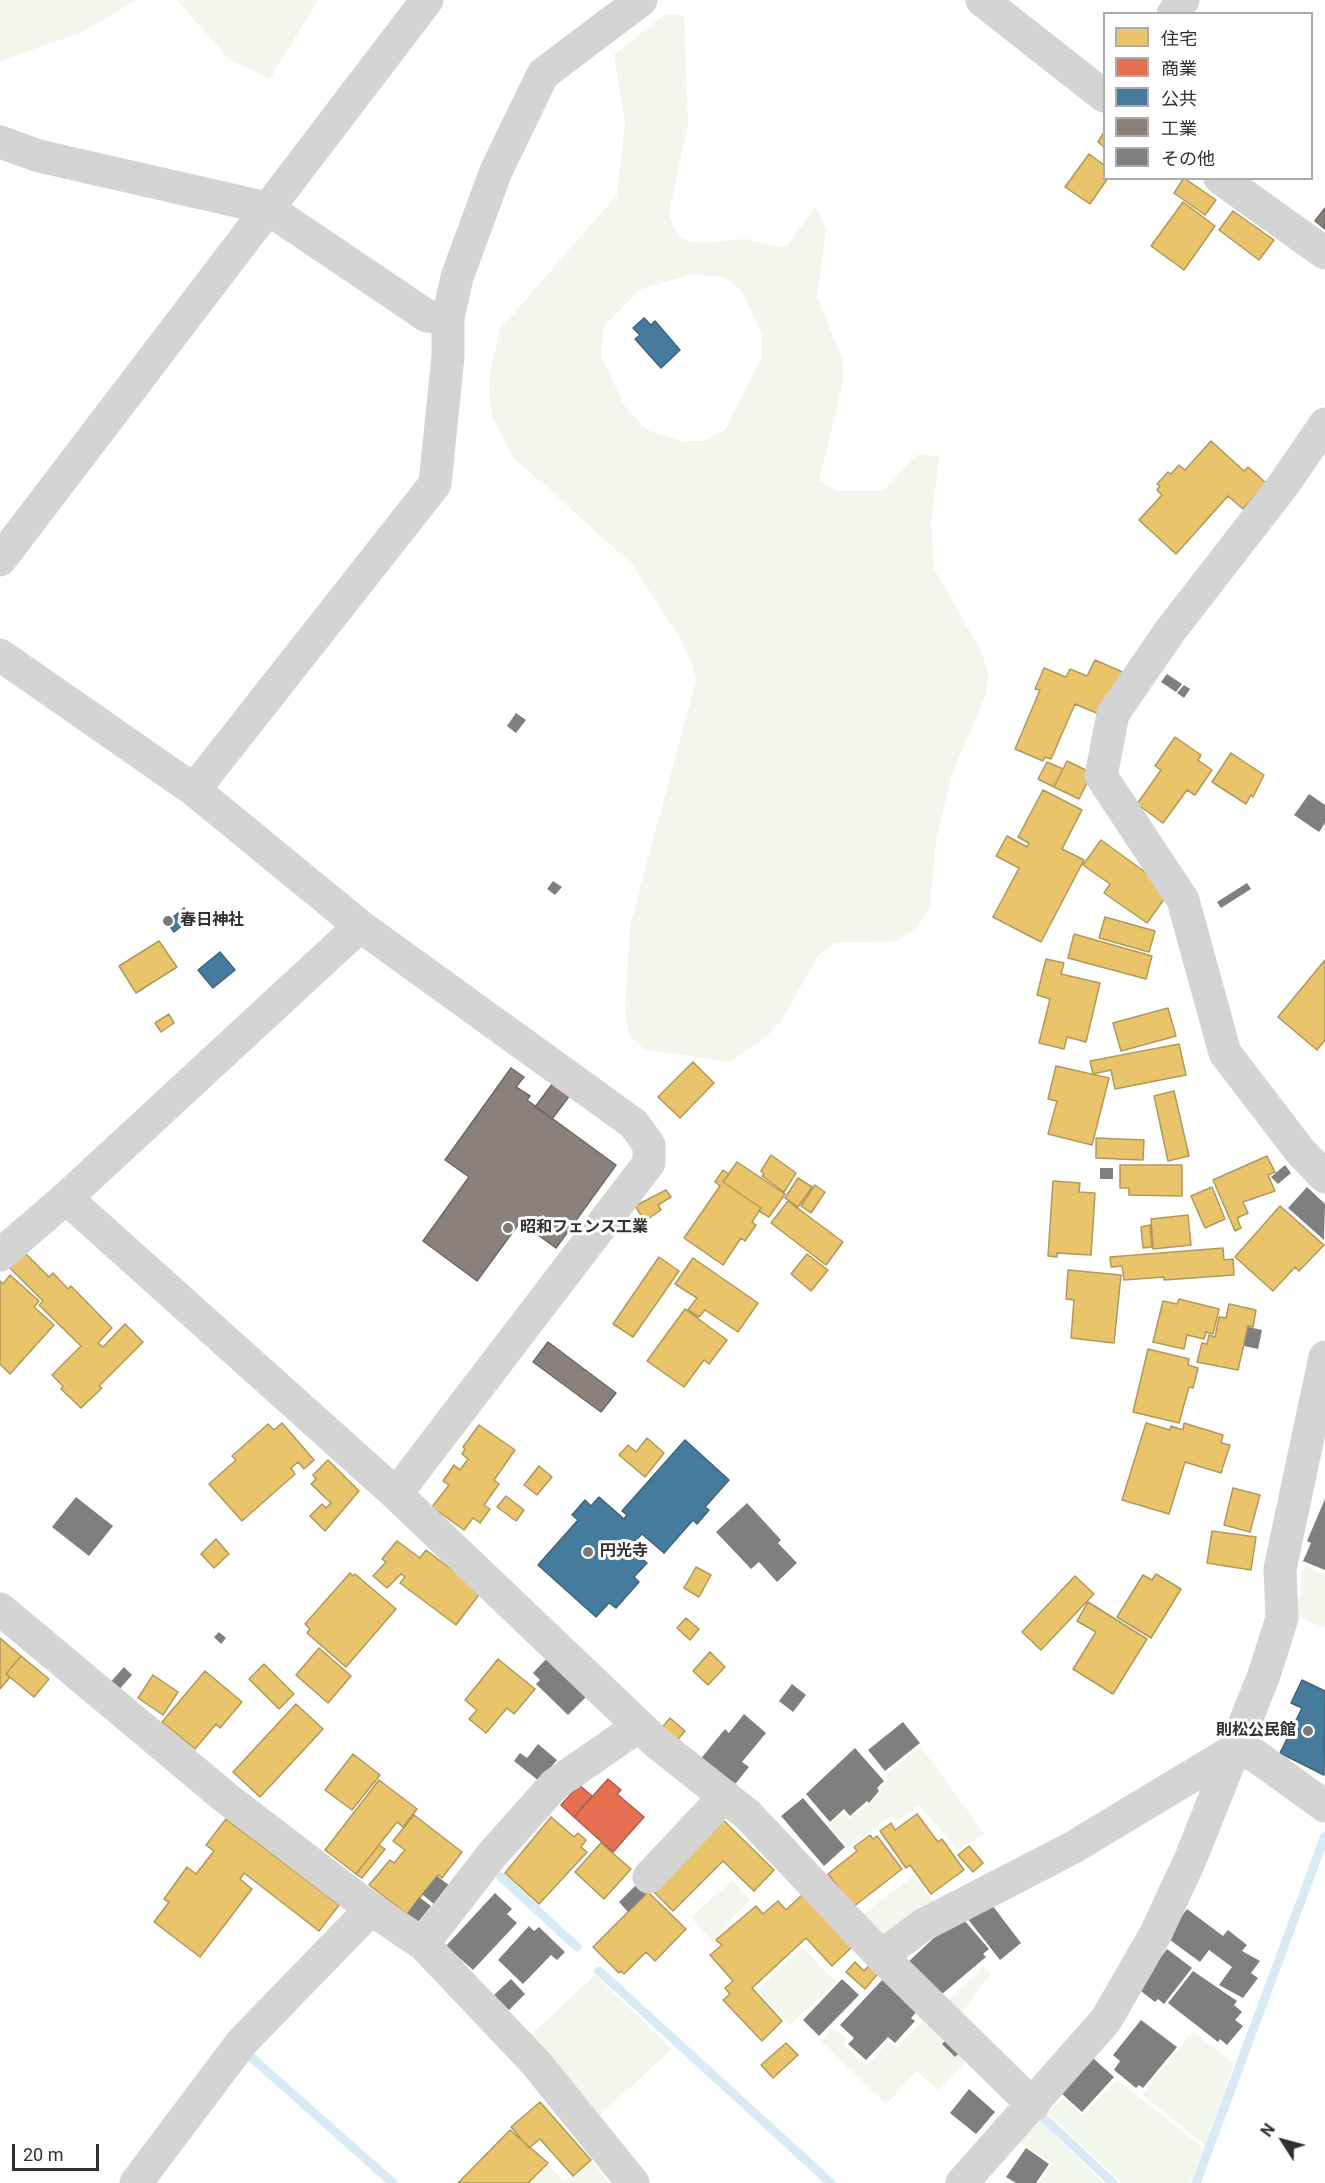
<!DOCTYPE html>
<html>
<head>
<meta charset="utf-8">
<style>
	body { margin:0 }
	#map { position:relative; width:1325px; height:2183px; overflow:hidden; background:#fff; font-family:Roboto,"Noto Sans JP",sans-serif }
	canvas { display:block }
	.legend { position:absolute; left:1103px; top:12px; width:210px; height:168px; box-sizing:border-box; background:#fff; border:2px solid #acacac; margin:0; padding:8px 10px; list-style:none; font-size:18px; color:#303030 }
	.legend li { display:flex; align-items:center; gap:12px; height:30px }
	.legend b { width:30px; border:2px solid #acacac }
	.north { position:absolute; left:1253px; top:2111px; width:60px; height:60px; -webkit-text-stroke:4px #fff; paint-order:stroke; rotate:306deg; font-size:16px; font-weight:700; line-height:24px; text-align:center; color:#303030 }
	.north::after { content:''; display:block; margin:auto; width:21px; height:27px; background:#303030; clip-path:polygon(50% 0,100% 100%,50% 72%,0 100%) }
	.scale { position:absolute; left:12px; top:2144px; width:87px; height:27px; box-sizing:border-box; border:3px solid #303030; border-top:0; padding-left:8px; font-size:18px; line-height:21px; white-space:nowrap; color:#303030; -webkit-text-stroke:4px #fff; paint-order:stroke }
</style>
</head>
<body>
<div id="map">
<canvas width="1325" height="2183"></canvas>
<ul class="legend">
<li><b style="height:16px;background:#e9c46a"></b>住宅</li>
<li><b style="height:16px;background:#e76f51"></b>商業</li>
<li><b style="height:16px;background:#457b9d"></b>公共</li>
<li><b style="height:16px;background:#8a817c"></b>工業</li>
<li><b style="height:16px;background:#7f7f7f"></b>その他</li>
</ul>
<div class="north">N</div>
<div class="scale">20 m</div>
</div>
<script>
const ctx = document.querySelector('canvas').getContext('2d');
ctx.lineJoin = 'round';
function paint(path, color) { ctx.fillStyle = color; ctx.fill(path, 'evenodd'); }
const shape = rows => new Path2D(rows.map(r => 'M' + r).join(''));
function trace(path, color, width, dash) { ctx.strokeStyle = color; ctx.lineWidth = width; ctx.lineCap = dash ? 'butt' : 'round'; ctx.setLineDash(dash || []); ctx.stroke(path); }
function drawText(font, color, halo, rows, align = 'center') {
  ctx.font = font + ' Roboto,"Noto Sans JP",sans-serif'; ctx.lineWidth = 6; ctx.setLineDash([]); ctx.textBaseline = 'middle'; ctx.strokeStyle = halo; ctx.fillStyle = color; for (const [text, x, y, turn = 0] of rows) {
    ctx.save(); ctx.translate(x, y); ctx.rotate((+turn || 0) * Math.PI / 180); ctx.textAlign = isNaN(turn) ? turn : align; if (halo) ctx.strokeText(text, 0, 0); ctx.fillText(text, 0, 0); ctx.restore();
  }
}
paint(shape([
	[0,0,136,0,83,32,0,61],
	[177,0,318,0,270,79,229,59],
	[665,14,684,16,688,124,669,213,675,231,683,239,701,243,746,239,778,247,788,245,816,206,826,230,817,298,843,360,843,382,819,480,837,491,883,491,916,455,939,456,931,522,934,569,980,649,988,671,986,694,952,774,936,839,930,908,917,927,897,941,834,943,818,956,781,1021,765,1038,729,1062,644,1049,629,1035,625,1013,630,926,696,680,690,659,680,638,632,564,514,458,493,418,489,396,490,374,500,329,617,195,625,123,614,55],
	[691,274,724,277,741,290,762,334,762,357,725,430,704,441,681,441,647,430,624,405,601,356,604,326,639,290],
	[1306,1565,1325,1576,1325,1628,1296,1616,1301,1590,1301,1573],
	[921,1747,984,1833,958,1850,919,1805,898,1821,891,1816,848,1848,828,1826,844,1813,849,1818,882,1793,878,1788,887,1781,884,1776],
	[914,1875,934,1902,882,1941,862,1915],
	[732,1880,750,1901,726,1923,734,1931,716,1946,691,1917],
	[802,1947,836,1982,790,2025,757,1990],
	[984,1966,991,1974,958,2018,944,2004],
	[595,1975,672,2049,597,2118,530,2036],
	[923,2020,966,2061,938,2090,917,2071,886,2104,821,2042,834,2028,847,2040,843,2045,866,2066,889,2041,897,2048],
	[1193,2031,1234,2064,1205,2145,1142,2094],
	[1117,2080,1203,2148,1190,2183,1122,2183,1047,2113,1063,2098,1082,2116],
	[1038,2118,1103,2183,1038,2183,1053,2164,1017,2140],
	[544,2160,564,2181,592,2161,609,2183,524,2183]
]), '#f2f6ec');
const homes = shape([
	[1104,132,1104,147,1098,142,1104,132],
	[1089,154,1104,165,1104,178,1108,178,1090,204,1065,187,1089,154],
	[1184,178,1216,200,1205,215,1174,193,1184,178],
	[1183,202,1215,226,1184,270,1151,246,1183,202],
	[1233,211,1274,240,1259,260,1219,230,1233,211],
	[1211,441,1244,471,1248,467,1266,483,1243,509,1228,496,1176,554,1139,520,1162,495,1157,490,1160,486,1157,484,1168,472,1171,474,1179,465,1185,470,1211,441],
	[1095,660,1125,673,1106,717,1075,704,1051,759,1045,757,1043,761,1015,749,1040,690,1035,689,1044,668,1066,677,1070,669,1087,676,1095,660],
	[1175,737,1201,755,1198,760,1212,770,1195,795,1187,790,1163,823,1137,804,1161,770,1155,766,1175,737],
	[1231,753,1264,775,1253,797,1251,795,1246,804,1212,782,1231,753],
	[1067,761,1092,773,1079,799,1054,787,1067,761],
	[1047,762,1063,769,1054,787,1038,779,1047,762],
	[1043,790,1082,810,1062,849,1084,860,1041,942,993,917,1019,868,996,856,1007,836,1027,847,1029,843,1018,837,1043,790],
	[1101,840,1156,880,1167,895,1147,923,1104,893,1110,884,1083,865,1101,840],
	[1105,917,1155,931,1149,952,1099,938,1105,917],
	[1074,934,1152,956,1146,979,1068,958,1074,934],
	[159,941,177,967,136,993,119,966,159,941],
	[1046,959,1064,963,1061,974,1100,983,1086,1042,1067,1037,1064,1049,1039,1043,1050,999,1037,995,1046,959],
	[1325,960,1325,1040,1317,1050,1278,1017,1325,960],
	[1168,1008,1176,1036,1121,1051,1113,1023,1168,1008],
	[169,1014,174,1023,161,1032,155,1023,169,1014],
	[1179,1044,1186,1075,1115,1089,1111,1070,1093,1074,1090,1061,1179,1044],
	[693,1062,714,1083,680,1118,658,1097,693,1062],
	[1056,1066,1109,1078,1092,1145,1048,1134,1057,1101,1048,1099,1056,1066],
	[1174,1091,1189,1156,1168,1161,1154,1096,1174,1091],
	[1096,1138,1144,1140,1143,1160,1096,1158,1096,1138],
	[771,1155,796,1173,784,1192,762,1176,764,1174,761,1171,771,1155],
	[1267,1156,1275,1172,1268,1175,1275,1191,1243,1202,1248,1213,1237,1218,1241,1228,1235,1231,1213,1180,1267,1156],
	[737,1162,785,1194,769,1217,759,1211,761,1208,723,1182,737,1162],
	[1120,1165,1182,1165,1182,1196,1129,1195,1129,1188,1120,1188,1120,1165],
	[723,1170,729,1174,723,1182,761,1208,752,1222,756,1225,745,1241,741,1238,723,1265,684,1238,720,1186,715,1182,723,1170],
	[798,1178,812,1187,798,1207,785,1198,798,1178],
	[1053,1181,1080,1183,1079,1192,1095,1193,1091,1255,1057,1253,1057,1257,1048,1256,1053,1181],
	[815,1185,825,1192,811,1213,801,1206,815,1185],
	[1212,1187,1225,1219,1205,1228,1191,1196,1212,1187],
	[666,1190,671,1197,658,1205,661,1210,645,1221,635,1206,666,1190],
	[788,1201,843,1242,826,1265,771,1223,788,1201],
	[1280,1206,1324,1245,1299,1271,1295,1267,1273,1291,1235,1257,1280,1206],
	[1188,1215,1191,1245,1153,1249,1151,1219,1188,1215],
	[1150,1225,1152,1247,1143,1248,1141,1227,1150,1225],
	[1223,1248,1224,1260,1233,1259,1234,1275,1164,1280,1164,1277,1124,1280,1122,1266,1111,1267,1110,1257,1223,1248],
	[23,1251,49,1277,53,1273,68,1289,71,1286,112,1328,98,1343,103,1347,125,1324,143,1342,99,1386,102,1388,81,1408,61,1389,63,1386,52,1375,81,1346,39,1305,43,1301,9,1267,23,1251],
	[807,1254,828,1270,811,1291,791,1274,807,1254],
	[659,1257,679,1271,633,1337,613,1324,659,1257],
	[693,1258,758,1303,738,1332,705,1310,699,1317,688,1310,697,1298,675,1284,693,1258],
	[1068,1270,1121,1275,1114,1343,1071,1338,1074,1300,1066,1299,1068,1270],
	[10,1275,39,1301,34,1307,54,1325,10,1374,0,1364,0,1281,3,1284,10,1275],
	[1179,1299,1219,1309,1213,1334,1206,1332,1204,1339,1187,1335,1184,1349,1153,1342,1163,1301,1177,1304,1179,1299],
	[1229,1304,1256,1310,1253,1327,1248,1326,1238,1370,1197,1362,1202,1343,1207,1344,1209,1335,1215,1337,1219,1317,1226,1318,1229,1304],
	[685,1309,727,1340,709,1364,704,1360,684,1387,647,1361,685,1309],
	[1148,1349,1189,1359,1188,1365,1198,1368,1193,1388,1189,1387,1179,1423,1133,1412,1148,1349],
	[282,1423,314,1460,304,1469,298,1462,291,1468,295,1474,242,1521,209,1484,236,1460,232,1456,268,1424,274,1430,282,1423],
	[1146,1423,1170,1430,1171,1426,1183,1430,1184,1423,1223,1435,1221,1443,1230,1445,1221,1473,1185,1462,1169,1514,1122,1500,1146,1423],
	[479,1425,515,1450,494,1480,499,1484,484,1505,490,1509,480,1523,473,1518,464,1530,432,1507,449,1485,443,1481,454,1465,460,1470,468,1459,462,1454,465,1449,463,1447,479,1425],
	[647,1438,664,1453,645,1477,619,1455,628,1445,636,1452,647,1438],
	[328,1460,359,1491,325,1531,310,1516,322,1504,326,1508,331,1503,311,1484,316,1479,313,1475,328,1460],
	[539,1466,552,1477,537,1495,524,1485,539,1466],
	[1233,1488,1260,1495,1250,1532,1224,1525,1233,1488],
	[506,1496,524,1510,516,1521,497,1507,506,1496],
	[1212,1531,1256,1537,1251,1570,1207,1563,1212,1531],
	[216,1539,229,1554,214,1568,201,1554,216,1539],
	[397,1541,420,1558,426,1550,481,1592,456,1625,400,1583,405,1577,401,1574,387,1588,373,1576,386,1562,382,1559,397,1541],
	[696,1567,711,1575,699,1597,684,1588,696,1567],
	[350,1573,353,1576,355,1574,396,1609,346,1667,307,1633,310,1629,305,1624,350,1573],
	[1156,1574,1181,1589,1151,1638,1117,1617,1143,1575,1152,1580,1156,1574],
	[1075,1576,1094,1594,1041,1650,1022,1632,1075,1576],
	[1088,1602,1147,1639,1113,1694,1073,1669,1096,1632,1077,1621,1088,1602],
	[686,1618,699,1629,690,1640,677,1628,686,1618],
	[0,1638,21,1656,6,1674,10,1677,0,1689,0,1638],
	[319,1648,351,1676,328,1703,296,1675,319,1648],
	[710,1652,725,1667,708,1685,693,1671,710,1652],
	[21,1656,49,1679,34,1697,6,1674,21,1656],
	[498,1659,535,1689,514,1714,507,1708,486,1733,469,1719,477,1710,465,1700,498,1659],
	[264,1664,294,1694,279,1709,249,1679,264,1664],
	[205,1671,242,1702,220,1728,216,1724,195,1749,162,1722,205,1671],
	[153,1675,178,1692,163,1715,138,1698,153,1675],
	[296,1704,323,1729,260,1797,233,1772,296,1704],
	[670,1718,685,1731,674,1744,659,1731,670,1718],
	[353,1754,380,1775,352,1810,325,1790,353,1754],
	[379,1780,417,1809,403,1827,397,1822,356,1874,325,1850,379,1780],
	[917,1814,938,1842,942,1839,964,1870,931,1894,910,1865,906,1868,880,1831,891,1823,895,1830,917,1814],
	[414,1815,462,1852,442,1878,438,1875,407,1914,369,1885,390,1860,394,1863,405,1850,393,1841,414,1815],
	[551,1817,574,1837,578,1833,586,1840,581,1847,587,1852,539,1904,505,1873,551,1817],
	[720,1817,774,1870,754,1891,723,1861,673,1911,646,1884,720,1817],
	[226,1819,339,1905,319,1931,244,1873,240,1879,252,1889,200,1957,154,1922,169,1902,164,1899,187,1867,196,1874,214,1851,206,1845,226,1819],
	[870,1835,873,1839,877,1836,902,1869,853,1907,828,1874,857,1851,854,1847,870,1835],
	[601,1843,631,1869,604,1899,575,1872,601,1843],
	[379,1845,385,1849,362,1878,356,1874,379,1845],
	[969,1846,983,1863,973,1872,958,1855,969,1846],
	[648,1892,686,1929,655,1961,646,1952,624,1974,621,1971,619,1973,593,1947,648,1892],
	[804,1893,853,1946,832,1966,806,1938,752,1988,782,2021,762,2041,723,2000,730,1994,725,1988,733,1981,710,1955,722,1945,716,1940,756,1906,763,1914,778,1901,786,1910,804,1893],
	[855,1962,864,1971,872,1962,881,1970,865,1989,846,1972,855,1962],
	[786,2043,798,2055,773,2078,761,2065,786,2043],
	[540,2102,591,2160,573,2176,540,2139,529,2148,511,2127,540,2102],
	[510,2130,548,2163,528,2183,458,2183,510,2130]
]);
paint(homes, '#e9c46a');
trace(homes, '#b29859', 1.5);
const shops = shape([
	[608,1779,621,1790,617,1794,644,1817,613,1852,574,1817,608,1779],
	[579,1785,592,1796,574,1817,561,1805,579,1785]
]);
paint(shops, '#e76f51');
trace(shops, '#b05c47', 1.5);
const public = shape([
	[644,318,651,325,655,321,680,350,661,368,635,339,640,335,633,328,644,318],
	[184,908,192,918,174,932,167,922,184,908],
	[220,952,235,970,213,988,198,970,220,952],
	[685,1440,729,1480,705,1507,709,1510,697,1524,693,1520,664,1553,642,1534,633,1543,644,1553,640,1557,647,1563,634,1577,639,1582,616,1608,609,1603,596,1617,538,1565,578,1520,572,1515,585,1500,591,1506,599,1497,624,1519,627,1515,622,1511,685,1440],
	[1302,1680,1325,1691,1324,1775,1280,1753,1302,1708,1291,1703,1302,1680]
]);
paint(public, '#457b9d');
trace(public, '#3f647c', 1.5);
const industry = shape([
	[1325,208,1325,229,1315,221,1325,208],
	[511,1068,524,1077,516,1087,530,1096,527,1100,616,1165,556,1248,520,1222,477,1281,423,1241,469,1177,445,1160,511,1068],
	[553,1083,570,1095,552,1119,535,1107,553,1083],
	[548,1342,616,1393,601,1412,533,1362,548,1342]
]);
paint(industry, '#8a817c');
trace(industry, '#6f6965', 1.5);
trace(shape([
	[501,1877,577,1947],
	[599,1971,831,2183],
	[251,2057,393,2183],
	[1044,2118,1113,2183],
	[1196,2183,1325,1836]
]), '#d8eaf4', 9);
paint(shape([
	[1167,674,1182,684,1176,692,1161,682],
	[1184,685,1190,689,1184,698,1177,693],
	[516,713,526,720,516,733,507,726],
	[1309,794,1325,805,1325,823,1319,832,1294,815],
	[553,881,562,887,555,895,547,889],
	[1247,883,1251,889,1221,908,1217,902],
	[1285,1165,1291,1173,1278,1184,1271,1177],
	[1100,1168,1113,1168,1113,1179,1100,1179],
	[1307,1187,1325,1204,1324,1240,1288,1208],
	[1248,1327,1262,1330,1258,1349,1244,1346],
	[76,1497,113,1526,89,1556,52,1527],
	[1325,1499,1325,1570,1303,1561,1311,1543,1307,1541],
	[747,1503,781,1540,778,1543,797,1563,777,1582,759,1562,751,1569,716,1532],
	[219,1632,226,1638,221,1644,214,1637],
	[549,1656,589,1694,568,1715,536,1684,540,1680,533,1673],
	[124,1667,132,1675,116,1693,108,1685],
	[792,1684,806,1695,793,1712,779,1701],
	[744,1714,766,1733,742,1762,749,1767,732,1788,699,1761,725,1729,729,1733],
	[903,1722,920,1743,885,1771,868,1750],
	[538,1744,557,1760,539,1781,514,1761,520,1753,527,1758],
	[855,1748,884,1781,877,1788,879,1791,869,1803,867,1801,850,1816,844,1809,830,1822,806,1794],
	[803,1798,845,1847,824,1866,781,1816],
	[437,1876,450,1886,435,1905,422,1894],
	[636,1885,646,1894,628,1912,619,1902],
	[495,1893,512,1909,507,1914,517,1923,473,1970,446,1946],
	[419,1897,431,1906,419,1921,413,1921,407,1914],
	[989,1901,1021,1943,1000,1960,967,1918],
	[1187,1909,1223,1936,1228,1930,1247,1945,1242,1951,1260,1961,1251,1973,1258,1978,1243,1998,1219,1985,1232,1967,1209,1950,1200,1962,1166,1937],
	[964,1920,989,1949,983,1954,986,1957,936,1999,904,1966,937,1935],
	[529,1926,534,1931,539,1927,565,1952,557,1960,551,1955,523,1984,498,1960],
	[1167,1949,1192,1968,1164,2004,1158,1999,1155,2002,1137,1988],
	[1193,1971,1237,2001,1234,2005,1242,2012,1235,2020,1243,2026,1227,2045,1220,2039,1218,2042,1168,2003],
	[884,1978,918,2010,911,2018,915,2021,895,2043,888,2037,866,2060,848,2044,854,2038,840,2025],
	[511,1979,525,1994,509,2010,494,1995],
	[842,1979,859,1995,819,2036,803,2020],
	[1141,2020,1177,2047,1143,2088,1139,2085,1136,2088,1114,2070,1120,2061,1113,2055],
	[948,2038,961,2051,955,2057,942,2044],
	[1093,2058,1114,2077,1082,2112,1061,2093],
	[969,2089,995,2112,976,2134,950,2113],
	[1026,2148,1049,2164,1036,2183,1016,2183,1006,2177]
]), '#7f7f7f');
trace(shape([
	[982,0,1104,96],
	[1173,14,1183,0],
	[0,142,39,156,267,208,427,316,448,318],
	[1220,178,1325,253],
	[1325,424,1284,484,1170,631,1113,714,1101,776,1183,900,1225,1053,1300,1151,1325,1177],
	[0,560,427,0],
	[0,655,194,790,360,926,634,1124,649,1145,649,1163,396,1494],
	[194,790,435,484,448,356,448,318,457,277,496,171,543,74,641,0],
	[66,1198,396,1494,656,1742,748,1815,881,1956,1033,2105],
	[0,1255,66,1198,360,926],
	[0,1609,225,1797,371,1909,423,1944,535,2062,633,2183],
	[649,1877,725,1796],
	[423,1944,491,1856,555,1784,639,1726],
	[881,1956,923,1925,1072,1848,1233,1751,1253,1754,1325,1806],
	[136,2183,242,2042,371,1909],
	[962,2183,1106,2020,1156,1933,1190,1860,1264,1675,1282,1618,1280,1569,1325,1357]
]), '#d4d4d4', 33);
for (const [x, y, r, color] of [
	[168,921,6,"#787878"],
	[508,1228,6,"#787878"],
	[588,1552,6,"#787878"],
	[1308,1731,6,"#787878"]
]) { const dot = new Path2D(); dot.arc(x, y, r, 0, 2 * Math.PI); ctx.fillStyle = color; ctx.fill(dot); trace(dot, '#fff', 2); }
drawText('bold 16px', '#303030', '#fff', [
	["春日神社",180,921],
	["昭和フェンス工業",520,1228],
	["円光寺",600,1552],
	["則松公民館",1296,1731,"right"]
], 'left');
</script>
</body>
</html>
